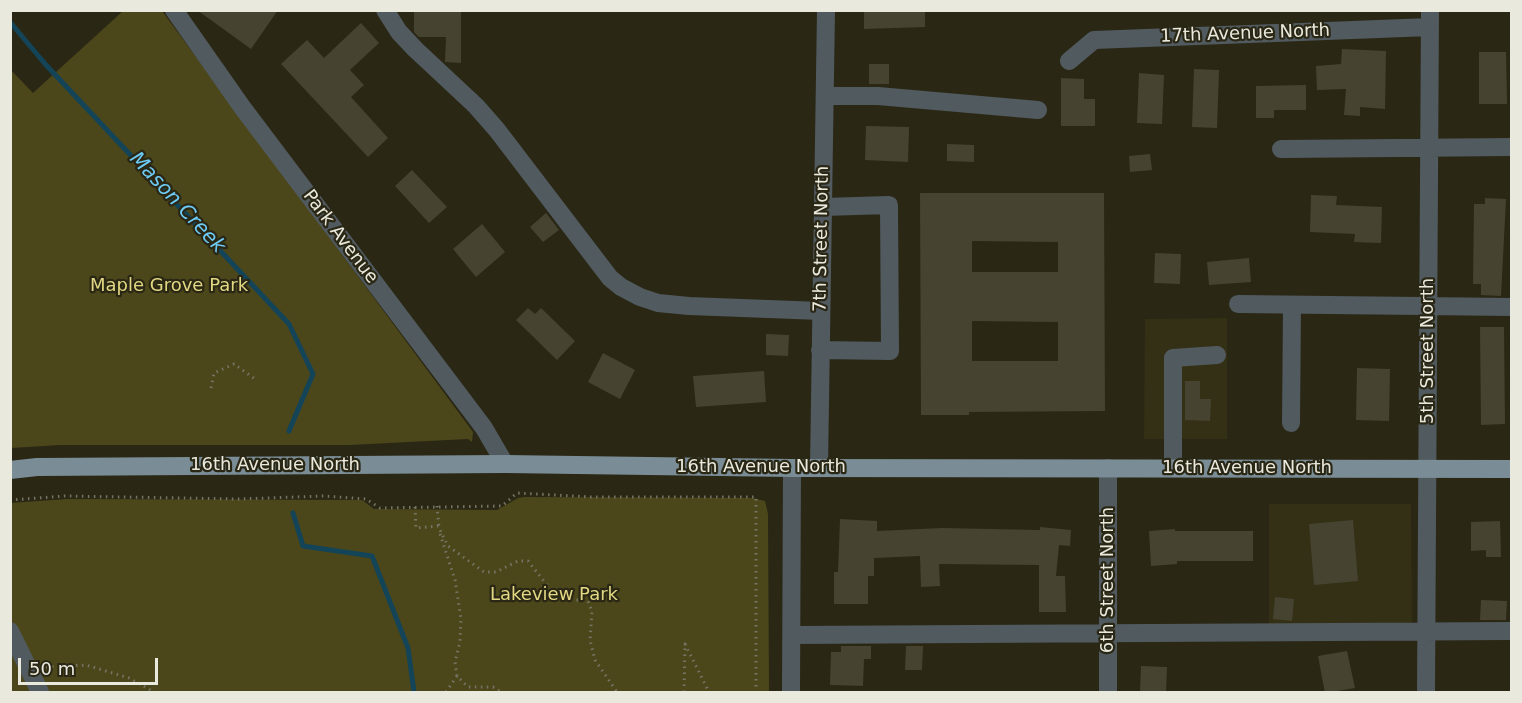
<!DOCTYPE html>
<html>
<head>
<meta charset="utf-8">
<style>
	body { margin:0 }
	#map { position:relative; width:1522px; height:703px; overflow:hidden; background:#2a2715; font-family:"DejaVu Sans",sans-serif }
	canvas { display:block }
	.frame { position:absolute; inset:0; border:12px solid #eae9dd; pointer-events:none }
	.scale { position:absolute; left:18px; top:658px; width:140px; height:27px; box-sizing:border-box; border:3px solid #eae9dd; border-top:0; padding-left:8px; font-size:18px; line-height:21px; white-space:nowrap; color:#eae9dd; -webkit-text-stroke:4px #2a2715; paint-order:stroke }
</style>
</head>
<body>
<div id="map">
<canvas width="1522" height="703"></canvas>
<div class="frame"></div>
<div class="scale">50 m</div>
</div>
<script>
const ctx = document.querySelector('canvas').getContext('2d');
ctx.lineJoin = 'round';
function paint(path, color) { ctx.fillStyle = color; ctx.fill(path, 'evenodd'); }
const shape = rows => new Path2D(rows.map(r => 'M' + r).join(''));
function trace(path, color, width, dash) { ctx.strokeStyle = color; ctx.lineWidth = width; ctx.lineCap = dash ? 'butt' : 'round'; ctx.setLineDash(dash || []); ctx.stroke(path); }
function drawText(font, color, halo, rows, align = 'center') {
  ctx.font = font + ' "DejaVu Sans",sans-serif'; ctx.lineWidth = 4.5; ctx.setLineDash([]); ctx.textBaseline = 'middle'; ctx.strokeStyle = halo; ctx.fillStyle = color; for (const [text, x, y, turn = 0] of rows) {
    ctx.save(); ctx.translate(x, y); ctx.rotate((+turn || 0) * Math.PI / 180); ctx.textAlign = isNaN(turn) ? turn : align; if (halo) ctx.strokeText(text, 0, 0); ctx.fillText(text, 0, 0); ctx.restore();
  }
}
paint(shape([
	[1227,318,1227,439,1144,439,1145,319],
	[1269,504,1411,504,1412,625,1269,626]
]), '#333016');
paint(shape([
	[123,11,162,11,473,432,472,442,468,439,349,445,60,445,11,448,10,69,33,93],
	[524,497,753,498,765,501,768,514,769,692,11,692,10,503,67,499,362,500,374,509,497,510,518,498]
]), '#4c471b');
trace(shape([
	[10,22,46,65,289,324,313,374,289,431],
	[293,513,303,546,372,556,408,648,414,692]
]), '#144458', 5);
paint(shape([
	[197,10,278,10,251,49],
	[864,10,925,10,925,27,864,29],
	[414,11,461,12,461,63,445,62,446,37,419,37,414,32],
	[361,23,379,43,350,70,364,85,351,97,388,138,368,157,281,64,307,40,324,58],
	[1342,49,1386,51,1385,109,1360,107,1360,116,1344,115,1346,89,1317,90,1316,66,1341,64],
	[1479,52,1506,52,1507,104,1479,104],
	[869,64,889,64,889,84,869,84],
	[1194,69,1219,70,1217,128,1192,127],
	[1139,73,1164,75,1162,124,1137,123],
	[1061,78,1084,79,1084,99,1095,99,1095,126,1061,126],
	[1306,85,1306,110,1274,110,1274,118,1256,118,1256,86],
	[866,126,909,127,908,162,865,160],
	[947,144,974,145,974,162,947,161],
	[1150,154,1152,170,1130,172,1129,156],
	[412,170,447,207,429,223,395,186],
	[920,193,1104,193,1105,411,969,412,969,415,921,415],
	[972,241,1058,242,1058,272,972,272],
	[972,321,1058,322,1058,361,972,361],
	[1311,195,1337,196,1336,205,1382,207,1381,243,1354,242,1355,234,1310,232],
	[1485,198,1506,199,1501,296,1481,295,1481,284,1473,284,1474,204,1485,204],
	[546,213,559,230,543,242,530,227],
	[482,224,505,252,476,277,453,249],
	[1155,253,1181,254,1180,284,1154,283],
	[1249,258,1251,282,1209,285,1207,262],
	[528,308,535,314,541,308,575,341,557,360,516,320],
	[1480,327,1504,327,1505,424,1481,425],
	[766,334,789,335,788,356,766,355],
	[603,353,635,370,620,399,588,382],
	[1357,368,1390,369,1389,421,1356,420],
	[764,371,766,402,696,407,693,376],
	[1185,381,1200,381,1200,399,1211,399,1210,421,1185,420],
	[840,519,877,521,877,531,942,528,1040,530,1040,527,1071,530,1070,546,1059,545,1056,576,1065,576,1066,612,1039,612,1039,565,939,564,940,586,921,587,920,556,874,558,874,576,868,576,868,604,834,604,834,572,838,572],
	[1353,520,1358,581,1314,585,1309,524],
	[1500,521,1501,557,1486,557,1486,550,1471,551,1471,522],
	[1175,529,1175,531,1253,531,1253,561,1177,561,1177,564,1151,566,1149,531],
	[1275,597,1294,599,1292,621,1273,619],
	[1481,600,1507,601,1506,620,1480,620],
	[841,646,871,646,871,659,864,659,863,686,830,685,831,652,841,652],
	[906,646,923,646,922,670,905,670],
	[1347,651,1355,688,1325,693,1318,656],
	[1141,666,1167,667,1166,693,1140,693]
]), '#464431');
trace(shape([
	[211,388,214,373,234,364,255,379],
	[10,500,65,496,239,499,324,496,366,499,380,508,502,506,517,493,592,497,756,497,756,692],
	[437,506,439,528],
	[415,507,416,528,438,526,448,546,484,572,496,572,518,561,528,561,554,594,566,599,588,601,592,611,590,640,595,660,617,692],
	[440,534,455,580,461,619,460,642,455,662,457,676,468,687,493,687,501,692],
	[46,667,86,665,129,678,154,692],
	[446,692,457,676],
	[684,692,685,644,709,692]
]), '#767464', 3, [1.5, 4.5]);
trace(shape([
	[174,10,242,107,484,428,505,464],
	[385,10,399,32,415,49,476,106,497,130,610,278,621,287,640,297,658,303,689,306,821,311],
	[1069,61,1094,40,1430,27],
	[825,96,878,96,1038,110],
	[1281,149,1512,147],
	[1238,304,1512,307],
	[820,350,890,351,889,205,823,207],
	[1291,423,1292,305],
	[819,467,826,10],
	[1173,467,1173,358,1217,355],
	[10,631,40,692],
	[792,635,1512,631],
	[791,692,792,468],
	[1108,692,1108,468],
	[1426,692,1430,10]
]), '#515a5f', 18);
trace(shape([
	[10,470,37,467,505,464,792,468,1512,469]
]), '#7a8d97', 18);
drawText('18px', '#eae9dd', '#2a2715', [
	["17th Avenue North",1245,34,-2],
	["Park Avenue",340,237,53],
	["7th Street North",822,239,-89],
	["5th Street North",1428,351,-90],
	["16th Avenue North",275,465],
	["16th Avenue North",761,467],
	["16th Avenue North",1247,468],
	["6th Street North",1108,580,-90]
]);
drawText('18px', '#e2d883', '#2a2715', [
	["Maple Grove Park",169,286],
	["Lakeview Park",554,595]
]);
drawText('italic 20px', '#6ecbf5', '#2a2715', [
	["Mason Creek",177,203,47]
]);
</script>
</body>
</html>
